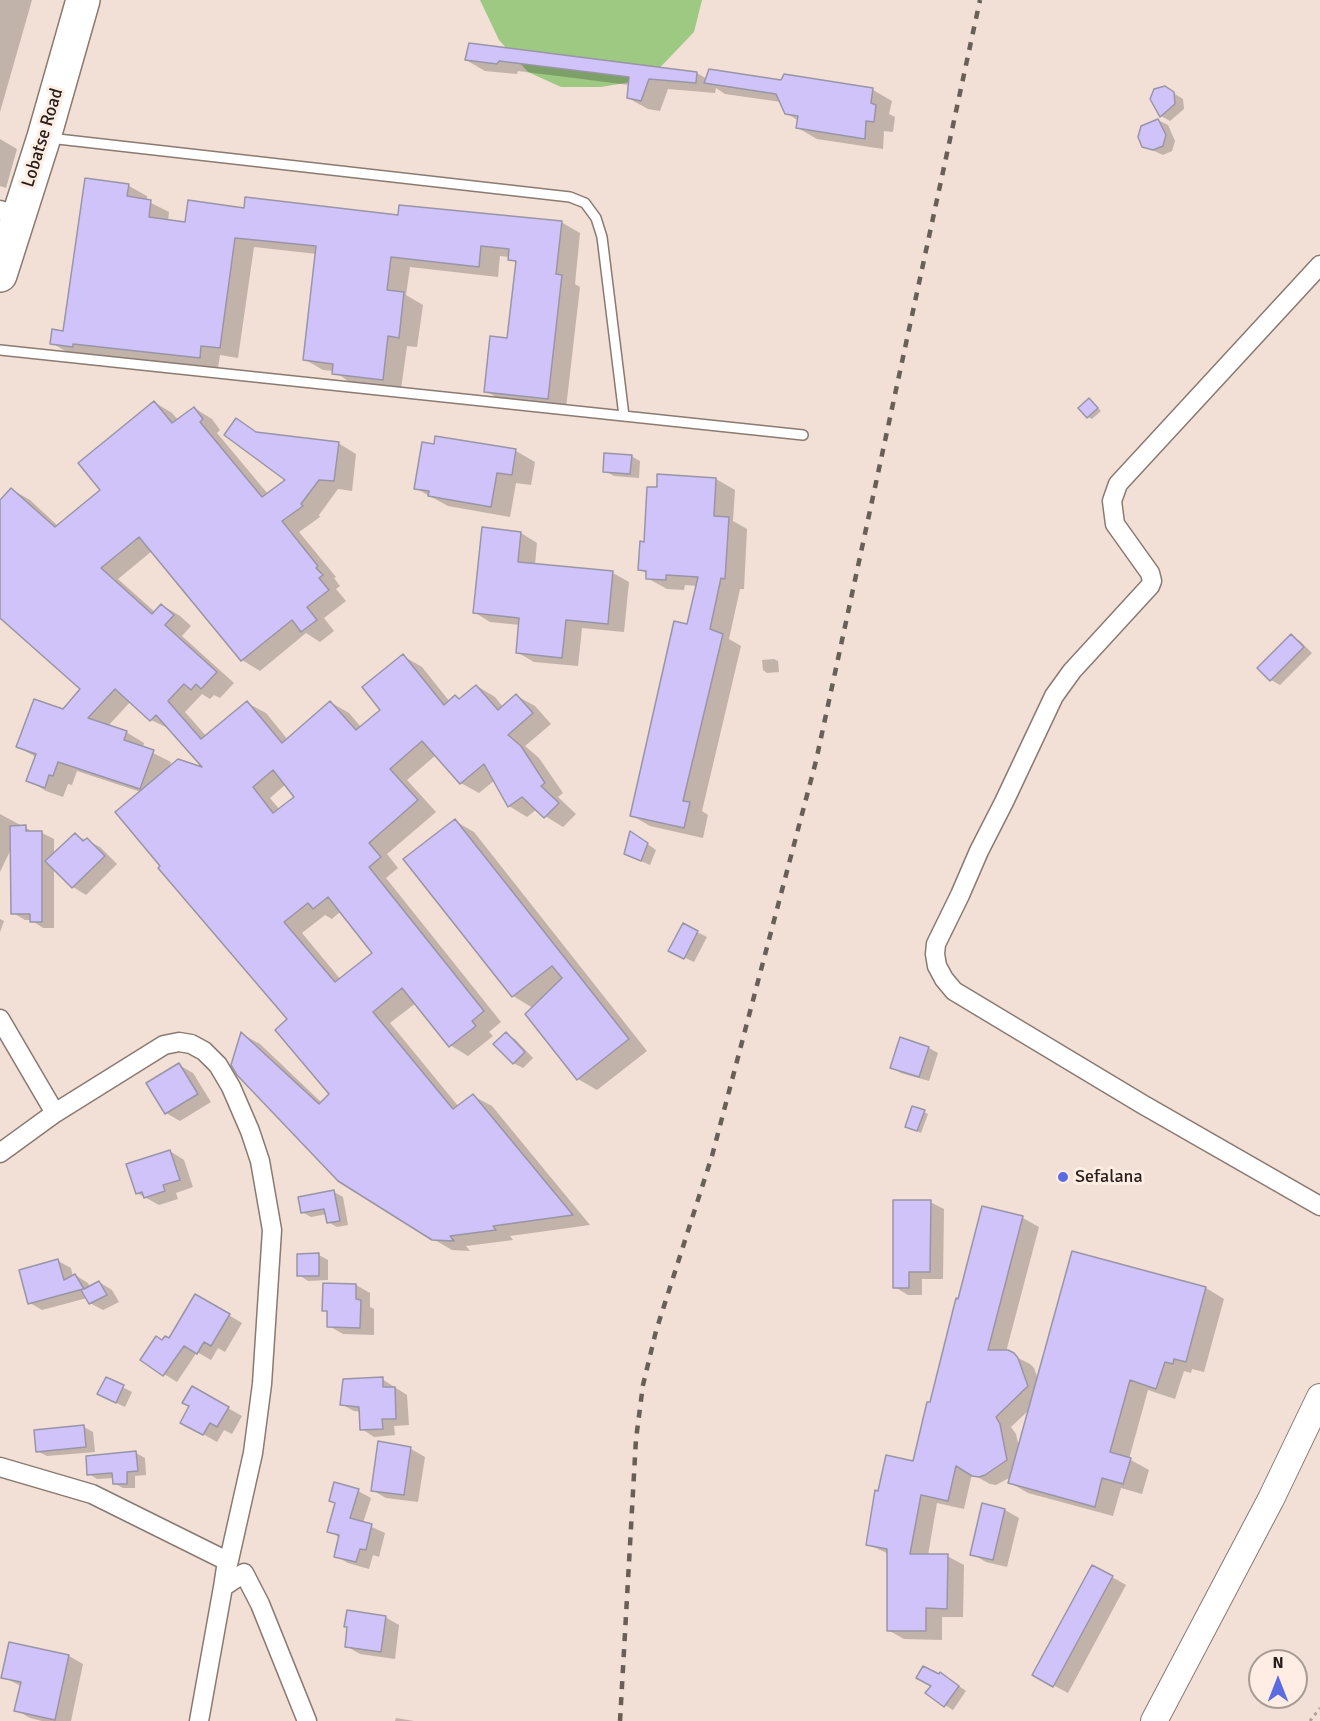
<!DOCTYPE html>
<html>
<head>
<meta charset="utf-8">
<style>
	body { margin:0 }
	#map { position:relative; width:1320px; height:1721px; overflow:hidden; background:#f2dfd5; font-family:Signika,sans-serif }
	canvas { display:block }
	.north { position:absolute; left:1248px; top:1649px; width:60px; height:60px; box-sizing:border-box; background:#ffede3; border:2px solid #a89b93; border-radius:50%; rotate:0deg; font-size:16px; font-weight:700; line-height:24px; text-align:center; color:#26201c }
	.north::after { content:''; display:block; margin:auto; width:21px; height:27px; background:#5b6ce3; clip-path:polygon(50% 0,100% 100%,50% 72%,0 100%) }
</style>
</head>
<body>
<div id="map">
<canvas width="1320" height="1721"></canvas>
<div class="north">N</div>
</div>
<script>
const ctx = document.querySelector('canvas').getContext('2d');
ctx.lineJoin = 'round';
function paint(path, color) { ctx.fillStyle = color; ctx.fill(path, 'evenodd'); }
const shape = rows => new Path2D(rows.map(r => 'M' + r).join(''));
function trace(path, color, width, dash) { ctx.strokeStyle = color; ctx.lineWidth = width; ctx.lineCap = dash ? 'butt' : 'round'; ctx.setLineDash(dash || []); ctx.stroke(path); }
function drawText(font, color, halo, rows, align = 'center') {
  ctx.font = font + ' Signika,sans-serif'; ctx.lineWidth = 6; ctx.setLineDash([]); ctx.textBaseline = 'middle'; ctx.strokeStyle = halo; ctx.fillStyle = color; for (const [text, x, y, turn = 0] of rows) {
    ctx.save(); ctx.translate(x, y); ctx.rotate((+turn || 0) * Math.PI / 180); ctx.textAlign = isNaN(turn) ? turn : align; if (halo) ctx.strokeText(text, 0, 0); ctx.fillText(text, 0, 0); ctx.restore();
  }
}
paint(shape([
	[480,0,702,0,694,32,649,79,601,87,561,87,528,72,499,40]
]), '#9dc983');
paint(shape([
	[0,0,32,0,0,112],
	[470,45,697,73,707,79,782,82,873,90,892,101,889,114,895,117,893,132,884,131,883,149,817,139,798,128,799,121,786,113,781,102,725,94,716,88,715,93,668,89,660,111,648,109,628,98,629,85,518,71,517,74,485,71,466,60],
	[1165,88,1183,99,1184,109,1170,121,1161,116],
	[1158,120,1168,125,1175,141,1172,151,1163,155,1143,146],
	[0,139,17,149,6,188,0,186],
	[129,186,147,196,147,201,169,212,168,221,186,224,245,210,561,222,580,233,575,284,580,287,566,408,504,402,486,391,508,340,517,263,509,259,509,257,500,256,498,277,410,267,406,295,423,305,417,347,407,346,401,389,352,384,334,371,323,370,304,359,317,254,254,247,238,358,220,355,218,368,91,354,91,357,70,354,52,343,65,332],
	[1090,400,1101,411,1092,419,1088,417],
	[154,402,172,413,178,420,194,408,212,419,220,430,217,433,268,494,287,480,236,420,259,434,338,443,356,454,352,491,338,489,319,515,320,517,299,532,336,577,334,578,340,586,336,589,346,601,324,618,334,631,320,642,306,633,260,671,242,660,152,551,118,579,155,612,162,605,180,616,191,626,182,636,234,683,220,698,214,695,210,699,202,694,185,712,207,737,247,703,266,713,288,740,330,702,349,713,361,727,382,710,403,656,422,667,450,702,460,700,477,686,495,697,503,707,517,696,535,706,551,724,525,746,539,758,563,793,558,797,576,814,563,827,545,816,537,809,527,817,509,806,495,780,479,793,461,783,436,755,407,780,436,812,387,854,398,868,386,878,501,1022,489,1032,493,1036,468,1056,450,1045,416,1003,390,1023,459,1107,473,1096,492,1106,590,1225,510,1236,513,1240,466,1246,470,1251,452,1250,433,1239,242,1034,260,1044,322,1103,331,1094,290,1020,163,866,141,792,77,771,72,785,68,784,63,797,46,791,28,780,36,757,18,747,64,711,82,689,0,616,0,502,11,489,30,500,58,526,102,490],
	[131,701,151,720,170,729,207,771,169,769,171,762,143,748,144,743,126,732,108,726],
	[286,784,297,797,280,810,270,798],
	[341,911,374,953,341,980,302,933,325,915,332,919],
	[436,437,516,451,535,462,531,485,516,483,510,517,448,506,415,488,435,445],
	[631,456,640,461,639,478,614,476,605,471],
	[716,479,735,490,733,521,747,529,744,589,740,589,729,639,741,646,702,811,708,815,703,838,650,826,631,815,689,626,698,586,685,585,684,590,667,589,647,578,648,574,640,569,645,543],
	[484,529,521,533,537,543,535,565,613,573,629,582,624,632,582,628,578,666,534,662,517,652,520,625,490,622,474,612],
	[1291,636,1300,641,1312,653,1280,685,1271,680],
	[774,659,778,661,779,672,767,673,763,670,762,660],
	[0,814,35,833,42,833,54,839,54,855,75,835,100,847,117,864,86,895,73,887,54,868,54,928,43,928,31,920,25,920,13,913,12,847,0,872],
	[455,821,474,832,647,1051,597,1090,578,1079,533,1008,513,996],
	[639,838,656,850,650,865,634,858],
	[0,919,4,921,0,932],
	[683,925,707,937,694,962,679,955],
	[506,1034,515,1039,533,1058,523,1068,513,1063],
	[929,1048,938,1053,929,1081,901,1073,892,1067],
	[179,1065,193,1073,211,1102,180,1121,166,1113],
	[924,1112,928,1114,921,1133,911,1129],
	[170,1151,184,1160,193,1187,176,1193,178,1199,159,1205,137,1193],
	[334,1192,343,1197,348,1225,337,1227,328,1222,327,1214,311,1217,302,1212],
	[930,1202,944,1209,943,1279,922,1279,922,1295,908,1295,895,1287],
	[983,1208,1023,1218,1039,1227,1006,1352,1030,1364,1034,1368,1038,1379,1206,1288,1224,1299,1204,1372,1192,1369,1191,1373,1184,1371,1175,1399,1148,1390,1129,1459,1149,1470,1142,1494,1121,1488,1113,1516,1028,1493,1009,1482,1011,1477,996,1485,990,1484,972,1474,964,1509,937,1503,928,1555,947,1556,964,1565,963,1617,942,1617,942,1640,904,1639,888,1630,889,1554,867,1544,879,1492,915,1463],
	[1030,1409,1019,1448,1016,1434,1011,1427],
	[319,1255,328,1260,328,1280,308,1281,299,1275],
	[58,1261,71,1268,73,1277,75,1275,88,1283,90,1287,99,1282,112,1290,119,1302,103,1310,90,1303,87,1298,42,1310,30,1303],
	[325,1284,356,1285,370,1293,370,1307,374,1309,374,1335,343,1334,329,1326,329,1313,324,1310],
	[196,1296,242,1323,225,1352,218,1348,211,1360,197,1352,177,1382,164,1374,169,1340],
	[107,1379,132,1392,125,1407,108,1399],
	[382,1379,407,1395,409,1425,394,1426,395,1435,374,1437,362,1429,361,1412,354,1411,341,1404],
	[192,1388,242,1416,232,1434,224,1430,217,1442,182,1422,191,1406],
	[84,1427,93,1432,95,1452,47,1456,37,1451],
	[411,1449,425,1457,418,1502,386,1498,372,1490],
	[136,1453,145,1458,146,1475,135,1476,135,1488,123,1488,114,1483,114,1478,97,1479,89,1474],
	[358,1491,371,1498,363,1523,385,1533,379,1557,373,1555,369,1569,348,1563,336,1556,340,1538,329,1531],
	[983,1505,1005,1510,1019,1518,1007,1567,986,1562,972,1554],
	[1112,1577,1126,1585,1068,1693,1034,1675],
	[385,1617,399,1625,395,1659,360,1654,346,1646],
	[10,1643,69,1656,83,1664,71,1721,42,1721,30,1718,16,1710,21,1686,3,1677],
	[949,1679,966,1691,953,1710,945,1705],
	[396,1718,414,1721,395,1721]
]), '#0003');
const building = shape([
	[469,43,697,72,696,83,649,79,641,101,627,98,629,77,499,61,497,64,465,60,469,43],
	[709,69,781,80,784,74,873,88,871,103,876,105,874,122,866,121,865,139,796,128,798,116,785,114,776,94,704,83,709,69],
	[1165,86,1174,92,1175,104,1160,117,1150,99,1154,89,1165,86],
	[1158,119,1166,135,1163,146,1153,150,1142,147,1138,137,1141,126,1158,119],
	[85,178,129,184,127,196,151,200,149,217,185,222,188,200,244,208,245,197,398,215,399,205,562,221,556,274,562,275,548,399,484,392,490,336,507,338,516,261,508,260,509,249,481,246,479,267,391,257,387,290,404,292,399,338,388,336,383,380,332,374,333,364,303,360,316,246,235,238,220,348,201,346,200,358,73,344,73,347,50,344,52,329,63,331,85,178],
	[1089,398,1098,408,1087,418,1078,408,1089,398],
	[154,401,172,423,194,407,203,419,200,422,262,497,285,480,224,435,236,418,256,432,339,442,334,481,319,480,301,504,303,506,282,521,318,566,316,568,323,575,319,578,329,590,307,607,317,620,301,632,292,620,241,661,139,537,101,568,152,614,161,604,174,615,165,625,217,672,201,689,196,684,191,690,184,684,168,701,201,739,247,701,282,743,330,701,356,730,380,710,362,687,403,654,444,705,455,695,459,699,476,685,498,710,516,694,533,713,508,735,521,746,545,783,541,786,559,803,544,818,522,797,508,807,484,764,460,784,422,741,390,769,418,800,369,843,381,857,369,867,484,1011,472,1021,476,1026,449,1047,402,988,373,1012,453,1109,473,1094,573,1215,493,1226,496,1230,450,1236,454,1241,432,1240,338,1181,237,1075,231,1065,241,1032,319,1104,329,1094,275,1030,287,1019,158,868,160,866,115,812,178,759,202,767,156,715,150,721,115,689,88,718,127,731,124,740,154,750,140,789,58,762,53,776,49,775,45,788,26,781,36,754,16,747,34,699,63,709,80,689,0,618,0,500,11,488,55,527,100,490,78,463,154,401],
	[273,770,294,797,273,813,253,787,273,770],
	[328,897,372,953,335,982,284,922,308,903,313,909,328,897],
	[435,436,516,449,512,475,497,473,491,507,428,496,429,491,414,489,422,442,434,444,435,436],
	[604,453,632,455,630,474,603,472,604,453],
	[657,474,716,478,714,516,729,517,725,579,721,578,710,629,723,634,683,801,690,802,684,828,630,816,674,621,687,624,698,577,666,575,666,580,646,579,646,571,638,570,640,541,644,542,647,487,657,487,657,474],
	[482,527,521,532,518,562,613,571,608,624,566,620,562,658,516,653,519,618,473,613,482,527],
	[1291,634,1304,647,1270,681,1257,668,1291,634],
	[455,819,629,1039,577,1080,525,1014,562,978,552,966,512,997,403,859,455,819],
	[26,825,26,831,42,831,42,922,30,922,30,914,11,914,10,826,26,825],
	[630,831,648,843,641,861,624,854,630,831],
	[75,833,83,841,87,838,105,856,72,888,45,861,75,833],
	[683,923,698,931,684,959,668,951,683,923],
	[506,1032,525,1052,513,1064,493,1044,506,1032],
	[900,1037,929,1047,919,1077,890,1068,900,1037],
	[179,1063,198,1094,165,1114,146,1083,179,1063],
	[912,1106,925,1110,917,1131,905,1127,912,1106],
	[170,1150,180,1180,163,1185,165,1191,144,1198,142,1192,136,1194,126,1164,170,1150],
	[334,1190,340,1221,327,1223,324,1209,301,1213,298,1197,334,1190],
	[893,1200,931,1200,930,1272,909,1272,909,1288,893,1288,893,1200],
	[982,1206,1023,1216,988,1350,1008,1350,1014,1353,1018,1358,1028,1386,996,1417,1000,1424,1007,1460,985,1475,979,1477,972,1476,956,1466,948,1501,921,1495,910,1554,948,1554,947,1609,926,1608,926,1631,887,1631,887,1549,866,1545,875,1490,878,1491,886,1455,913,1461,927,1402,930,1402,956,1298,958,1299,982,1206],
	[1072,1251,1206,1287,1186,1362,1174,1359,1173,1364,1165,1362,1156,1389,1130,1380,1110,1452,1131,1458,1123,1484,1102,1478,1095,1507,1008,1483,1072,1251],
	[319,1253,319,1276,297,1276,297,1254,319,1253],
	[58,1259,64,1280,75,1274,84,1289,99,1281,107,1295,89,1304,81,1290,83,1289,28,1304,19,1270,58,1259],
	[323,1283,356,1284,356,1299,361,1300,360,1328,327,1327,327,1311,322,1311,323,1283],
	[195,1294,230,1314,211,1346,204,1342,197,1354,184,1346,163,1376,140,1360,156,1336,162,1340,165,1336,169,1338,195,1294],
	[106,1377,124,1385,116,1403,97,1394,106,1377],
	[383,1377,383,1387,395,1387,396,1419,382,1419,383,1429,360,1430,359,1407,340,1405,343,1379,383,1377],
	[192,1386,229,1407,217,1427,210,1423,203,1435,180,1423,189,1406,182,1403,192,1386],
	[84,1425,86,1447,36,1452,34,1430,84,1425],
	[378,1441,411,1447,404,1495,371,1491,378,1441],
	[136,1451,138,1471,127,1472,127,1484,113,1484,112,1473,87,1475,86,1456,136,1451],
	[334,1482,359,1489,350,1518,372,1524,366,1550,360,1549,356,1562,334,1557,339,1535,327,1532,335,1503,329,1501,334,1482],
	[982,1503,1005,1509,993,1560,970,1555,982,1503],
	[1092,1565,1113,1576,1053,1687,1032,1675,1092,1565],
	[347,1610,386,1616,381,1652,345,1647,347,1627,344,1627,347,1610],
	[9,1642,69,1655,55,1720,14,1711,21,1682,1,1678,9,1642],
	[923,1666,939,1674,940,1672,959,1686,944,1707,925,1693,931,1686,916,1678,923,1666]
]);
paint(building, '#d0c3f9');
trace(building, '#9995a6', 1.5);
const lane = shape([
	[49,138,570,197,585,203,596,218,602,237,624,416],
	[0,350,803,435]
]);
const street = shape([
	[0,210,20,217],
	[1320,265,1118,484,1112,501,1115,524,1150,573,1152,581,1150,586,1072,671,1054,696,1004,802,979,851,960,895,936,944,935,954,937,966,944,979,954,991,1142,1104,1320,1206],
	[0,1019,55,1113],
	[0,1153,55,1113,164,1045,179,1042,191,1044,204,1051,218,1065,231,1087,250,1131,260,1161,272,1230,262,1384,253,1453,223,1587,199,1721],
	[0,1467,92,1494,227,1561,223,1587,244,1573,260,1604,307,1721]
]);
const secondary = shape([
	[1154,1721,1271,1499,1320,1397]
]);
const highway = shape([
	[0,275,44,137,83,0]
]);
trace(lane, '#8a7a71', 12);
trace(street, '#8a7a71', 21);
trace(secondary, '#8a7a71', 28);
trace(highway, '#8a7a71', 36);
trace(shape([
	[1310,1721,1320,1708]
]), '#b0a199', 3, [3, 4.5]);
trace(lane, '#fff', 9);
trace(street, '#fff', 18);
trace(secondary, '#fff', 26);
trace(highway, '#fff', 33);
trace(shape([
	[620,1721,636,1439,643,1385,656,1331,712,1156,816,761,980,0]
]), '#695f59', 4.5, [8, 8]);
for (const [x, y, r, color] of [
	[1063,1177,6,"#5b6ce3"]
]) { const dot = new Path2D(); dot.arc(x, y, r, 0, 2 * Math.PI); ctx.fillStyle = color; ctx.fill(dot); trace(dot, '#ffede3', 2); }
drawText('18px', '#26201c', '#ffede3', [
	["Lobatse Road",43,138,-73]
]);
drawText('18px', '#26201c', '#ffede3', [
	["Sefalana",1075,1177]
], 'left');
</script>
</body>
</html>
